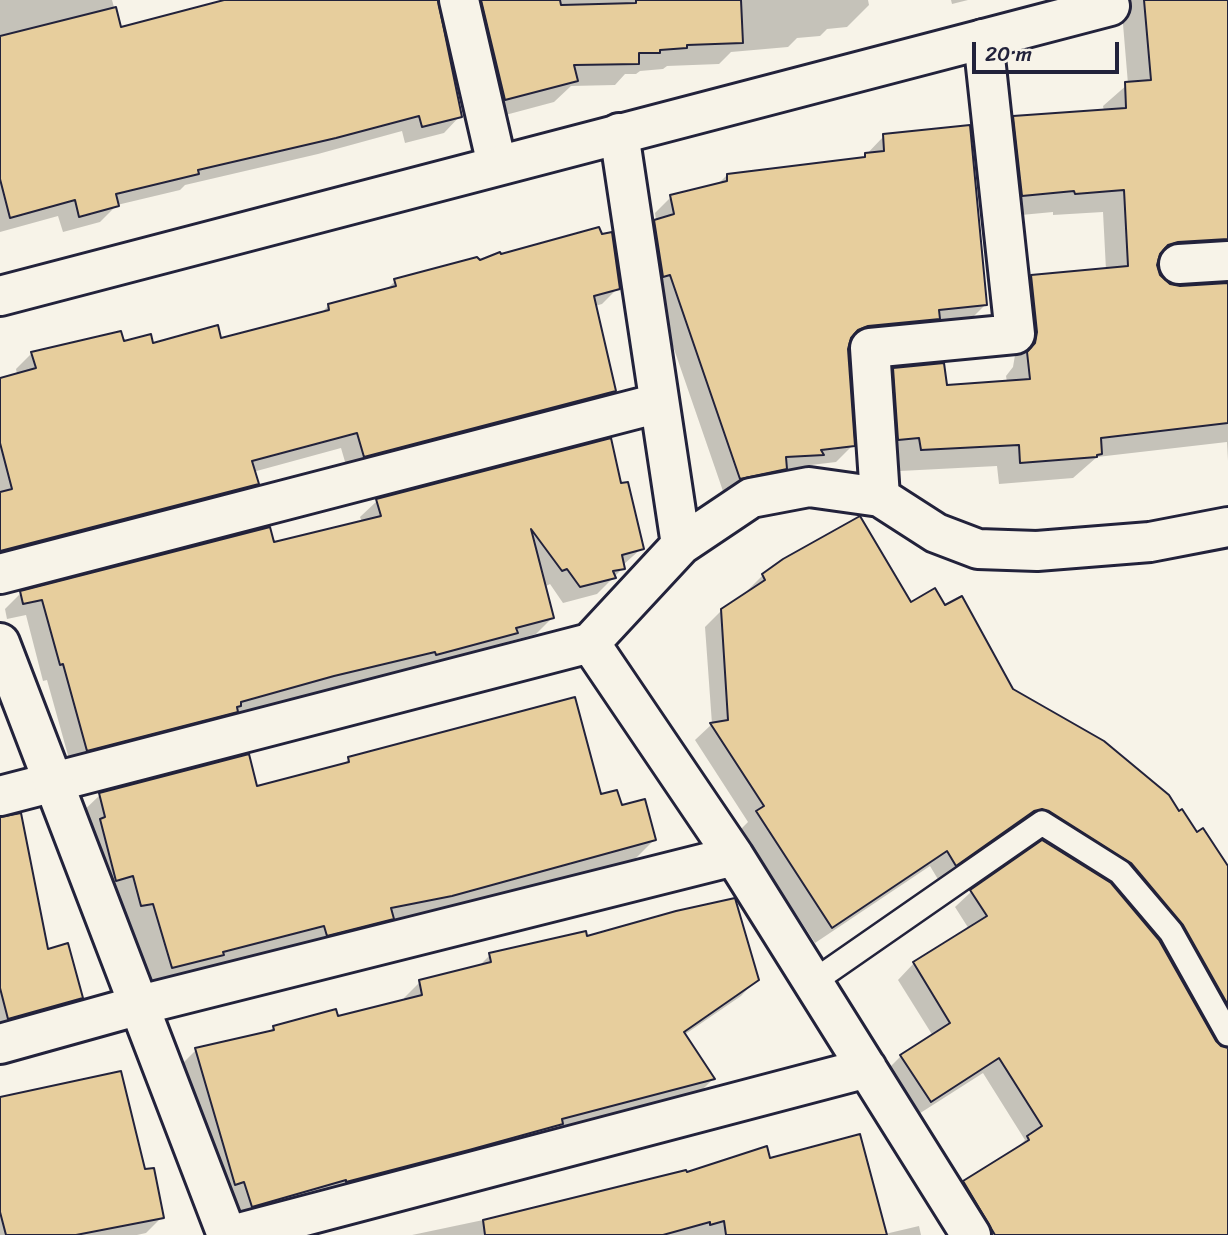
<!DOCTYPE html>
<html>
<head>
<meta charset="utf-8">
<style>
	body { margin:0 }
	#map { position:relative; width:1228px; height:1235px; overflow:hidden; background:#f7f3e8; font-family:Sriracha,sans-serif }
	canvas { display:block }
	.scale { position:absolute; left:972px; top:42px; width:147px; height:32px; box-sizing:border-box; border:4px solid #22223b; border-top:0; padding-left:9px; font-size:21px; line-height:24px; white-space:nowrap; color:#22223b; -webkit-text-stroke:5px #f7f3e8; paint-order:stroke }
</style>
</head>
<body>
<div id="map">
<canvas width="1228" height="1235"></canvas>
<div class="scale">20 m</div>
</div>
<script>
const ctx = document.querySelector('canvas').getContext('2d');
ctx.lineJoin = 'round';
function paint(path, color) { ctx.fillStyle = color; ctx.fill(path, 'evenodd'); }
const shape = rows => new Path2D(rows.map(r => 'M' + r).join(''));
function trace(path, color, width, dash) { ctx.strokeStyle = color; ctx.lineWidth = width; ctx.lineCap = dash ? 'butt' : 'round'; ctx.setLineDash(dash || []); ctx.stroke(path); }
paint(shape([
	[0,0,112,0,120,29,229,0,437,0,460,116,444,133,405,143,402,131,318,154,185,185,180,190,117,205,100,222,63,232,58,216,0,232],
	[455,0,868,0,869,5,847,27,827,29,820,36,797,38,788,47,731,52,719,64,667,66,663,69,640,71,636,74,625,74,615,85,571,86,554,102,483,121],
	[951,0,968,0,952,4],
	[1121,0,1228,0,1228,282,1225,272,1204,260,1155,263,1159,276,1168,285,1180,288,1228,285,1228,461,1227,442,1097,457,1073,478,999,484,997,466,900,471,897,459,877,461,872,391,894,369,945,387,1007,382,1006,376,1013,367,1015,355,1009,299,1031,277,1106,270,1103,212,1053,215,1053,212,1000,217,992,140,1014,118,1104,111,1103,106,1128,84],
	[884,136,986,304,969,321,921,335,848,343,853,445,836,462,811,465,805,470,782,472,769,485,724,494,654,291,639,238,656,220,655,213,671,197,717,185,727,175,862,159],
	[479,262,618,288,602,304,595,306,614,390,598,406,348,472,341,448,253,472,257,484,241,500,0,562,0,379,17,374,16,369,32,353,122,343,152,345,220,340,320,314,329,305,386,290,395,281],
	[619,486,642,548,623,565,623,568,597,594,563,603,550,584,544,587,552,618,536,634,507,642,499,649,420,670,419,667,232,715,220,727,71,766,47,680,43,681,26,615,7,619,5,609,21,593,273,544,362,522,360,517,377,501],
	[763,575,910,605,944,608,1012,691,1197,834,1228,869,1228,1235,969,1235,948,1198,964,1182,1014,1151,1025,1140,983,1073,914,1117,885,1072,901,1056,933,1036,898,980,914,963,969,929,955,907,972,891,1226,1049,1225,1044,1167,941,1114,879,1024,825,1016,827,939,881,930,866,815,943,741,829,748,822,695,740,712,724,705,627,722,610,748,593,747,591],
	[349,759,599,796,621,807,654,840,632,862,429,918,150,989,131,925,119,928,77,817,100,795,256,788,343,765],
	[0,840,47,951,81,998,65,1014,0,1031],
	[586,939,757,979,741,996,684,1035,713,1079,697,1095,236,1222,180,1066,196,1050,268,1033,274,1027,337,1019,404,1001,404,998,420,982,478,967,490,955],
	[0,1099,144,1171,162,1217,146,1233,137,1235,0,1235],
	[768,1160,885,1234,919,1226,921,1235,412,1235]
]), '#0003');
const building = shape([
	[224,0,438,0,462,117,422,127,419,116,336,138,198,170,199,174,116,194,119,206,79,217,75,200,10,218,0,179,0,36,116,7,121,27,224,0],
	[481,0,560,0,561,5,636,3,636,0,741,0,743,43,687,45,687,48,660,50,660,53,639,53,639,64,574,65,578,81,505,100,481,0],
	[1144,0,1228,0,1228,239,1178,242,1168,245,1160,254,1157,265,1160,275,1170,284,1180,286,1228,283,1228,423,1101,438,1102,454,1097,455,1097,457,1020,463,1019,445,921,450,919,438,898,440,893,368,944,363,947,385,1030,379,1027,352,1035,343,1037,332,1031,275,1128,266,1124,190,1075,194,1074,191,1022,196,1013,116,1126,108,1125,82,1151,80,1144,0],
	[970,125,987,305,939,310,940,319,868,326,858,330,851,338,848,349,855,446,821,450,824,455,786,457,787,469,740,479,670,275,663,277,654,220,674,214,670,195,727,181,727,174,865,157,865,153,884,151,883,134,970,125],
	[599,227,602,234,612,232,620,289,594,296,616,391,364,457,357,433,252,461,259,484,0,551,0,492,12,489,0,443,0,378,36,368,31,352,121,331,124,341,151,334,153,343,218,325,221,338,329,310,328,304,396,286,394,279,477,257,480,260,500,252,501,254,599,227],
	[611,438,621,483,628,482,644,549,622,555,625,569,613,571,616,578,580,587,567,569,562,571,531,529,554,618,516,628,518,633,436,655,435,652,334,676,241,702,241,706,237,707,238,712,87,751,63,664,60,665,42,600,23,604,20,591,270,527,274,542,381,516,376,499,611,438],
	[860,516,911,602,935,588,945,605,962,596,1013,689,1104,741,1169,795,1179,811,1182,809,1197,832,1203,828,1228,866,1228,1005,1183,925,1131,863,1049,811,1042,809,1034,811,956,866,947,851,832,928,756,811,764,806,710,723,728,720,721,609,765,580,762,574,783,559,860,516],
	[575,697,601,794,617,790,622,805,645,799,656,840,452,896,391,908,394,919,327,936,324,926,223,952,224,955,172,968,153,904,141,906,133,876,116,881,100,819,105,817,99,793,249,754,257,786,349,762,348,757,575,697],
	[21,813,48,949,68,943,83,998,8,1019,0,988,0,817,21,813],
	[1042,840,1111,883,1159,940,1216,1041,1221,1046,1228,1048,1228,1235,995,1235,963,1181,1029,1140,1027,1136,1042,1126,999,1058,931,1102,900,1055,950,1023,913,962,987,916,970,890,1042,840],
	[735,898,759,980,684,1032,715,1079,562,1119,563,1124,469,1150,346,1182,346,1180,252,1207,244,1182,235,1185,195,1048,274,1030,273,1026,336,1009,338,1016,422,995,419,980,491,962,489,953,586,931,587,936,676,911,735,898],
	[121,1071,145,1169,154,1168,164,1218,76,1235,6,1235,0,1212,0,1097,121,1071],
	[860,1134,887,1235,726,1235,724,1221,710,1225,710,1222,663,1235,485,1235,483,1220,686,1170,687,1172,767,1146,770,1158,860,1134]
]);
paint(building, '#e7ce9d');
trace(building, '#22223b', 2);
const service = shape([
	[813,982,1042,823,1120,872,1171,932,1228,1034]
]);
const minor = shape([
	[459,0,497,165],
	[619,133,681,545,590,643,734,856,971,1235],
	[1179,264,1228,261],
	[880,497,870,348,1015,334,983,39],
	[681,545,751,498,809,487,880,497,936,533,978,549,1037,551,1150,542,1228,527],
	[0,574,659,403],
	[0,796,590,643],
	[0,1044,140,1005,734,856],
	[232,1235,867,1068]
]);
const tertiary = shape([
	[0,296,1110,6],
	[0,643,227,1235]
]);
trace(service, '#22223b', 28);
trace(minor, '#22223b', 44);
trace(tertiary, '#22223b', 44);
trace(service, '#f7f3e8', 23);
trace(minor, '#f7f3e8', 38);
trace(tertiary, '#f7f3e8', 38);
</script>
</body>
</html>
